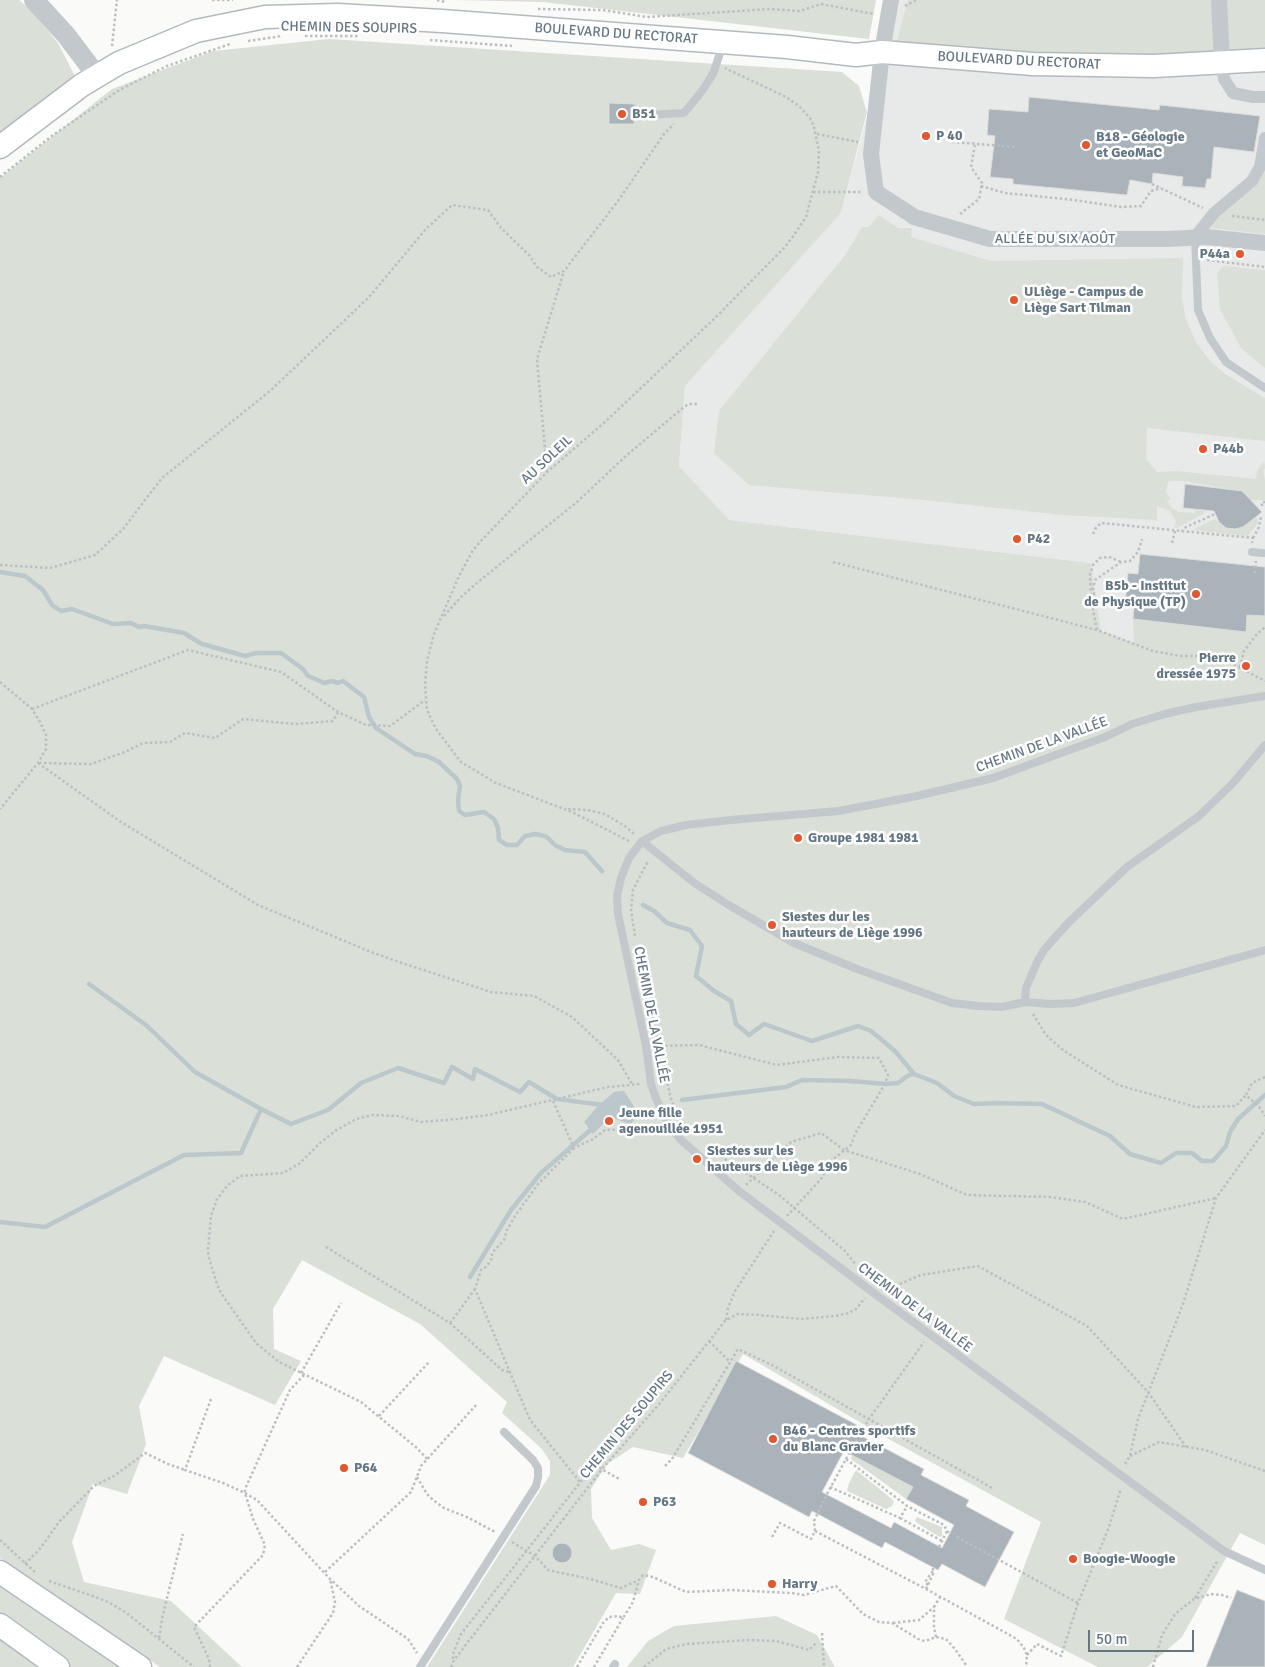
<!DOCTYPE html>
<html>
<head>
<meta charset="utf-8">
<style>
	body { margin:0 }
	#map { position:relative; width:1265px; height:1667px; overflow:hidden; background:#fafaf8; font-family:Signika,sans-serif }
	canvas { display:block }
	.scale { position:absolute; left:1088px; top:1630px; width:106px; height:22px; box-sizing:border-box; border:2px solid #657683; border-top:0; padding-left:6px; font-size:15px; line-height:18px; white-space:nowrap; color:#657683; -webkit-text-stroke:4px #fff; paint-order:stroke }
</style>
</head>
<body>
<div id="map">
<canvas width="1265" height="1667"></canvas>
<div class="scale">50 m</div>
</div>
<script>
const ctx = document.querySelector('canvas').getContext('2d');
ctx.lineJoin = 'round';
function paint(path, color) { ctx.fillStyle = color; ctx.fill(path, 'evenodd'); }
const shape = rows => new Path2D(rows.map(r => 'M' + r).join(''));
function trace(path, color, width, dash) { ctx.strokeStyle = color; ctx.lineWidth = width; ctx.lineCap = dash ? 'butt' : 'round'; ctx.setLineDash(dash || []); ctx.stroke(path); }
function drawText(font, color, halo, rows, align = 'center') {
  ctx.font = font + ' Signika,sans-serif'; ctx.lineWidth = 5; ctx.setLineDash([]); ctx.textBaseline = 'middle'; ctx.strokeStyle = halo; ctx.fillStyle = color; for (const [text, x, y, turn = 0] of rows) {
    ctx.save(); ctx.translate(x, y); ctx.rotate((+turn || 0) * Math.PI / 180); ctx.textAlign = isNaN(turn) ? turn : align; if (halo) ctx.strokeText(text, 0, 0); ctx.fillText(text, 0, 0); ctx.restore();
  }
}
paint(shape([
	[898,0,1265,0,1265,657,1134,644,1101,631,1091,563,728,520,679,466,685,386,841,213]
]), '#e8e9e9');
paint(shape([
	[0,0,19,0,33,12,58,43,76,78,0,137],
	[455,0,876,0,869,39,543,2],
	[908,0,1265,0,1265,48,1154,66,896,45],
	[329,39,842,72,859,86,867,112,841,213,685,386,679,466,729,520,1091,563,1101,631,1134,643,1133,619,1245,632,1247,615,1265,616,1265,1545,1240,1533,1182,1637,1147,1667,1098,1667,1004,1619,1041,1522,887,1438,743,1354,683,1458,633,1447,607,1464,591,1489,592,1518,611,1550,639,1544,656,1550,640,1594,616,1593,573,1667,427,1667,550,1475,550,1461,541,1448,502,1413,507,1402,420,1324,302,1260,273,1309,274,1349,301,1361,275,1405,164,1356,139,1406,146,1444,127,1494,93,1484,72,1542,84,1582,171,1601,242,1667,160,1667,0,1558,0,178,112,89,213,51],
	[1265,165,1265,234,1211,228,1218,214],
	[879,215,898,228,912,228,911,237,991,261,1183,258,1182,298,1186,320,1196,342,1209,360,1225,374,1265,398,1265,441,1147,428,1146,459,1157,472,1176,471,1256,479,1257,471,1264,461,1265,468,1263,471,1265,480,1265,500,1251,500,1242,491,1236,490,1184,481,1171,481,1168,482,1166,491,1170,499,1167,500,1168,503,1171,507,1178,512,1195,513,1195,510,1205,511,1205,513,1177,528,1174,527,1176,521,1170,511,1157,506,1157,520,1063,515,924,500,749,485,714,453,719,411,846,254,862,227,869,227],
	[1224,266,1265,270,1265,368,1241,348,1220,309,1217,273],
	[1253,517,1258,518,1258,523,1248,536,1192,530,1215,519,1226,529,1234,530,1244,527,1250,522],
	[852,1455,913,1487,906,1499,851,1459],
	[856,1470,892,1499,894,1502,892,1506,886,1509,847,1491,849,1483],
	[917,1517,942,1527,942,1536,940,1537,933,1533,917,1523,915,1521],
	[0,1583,120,1667,0,1667],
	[776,1616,817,1635,835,1667,627,1667,648,1641,674,1626]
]), '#dadfd7');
paint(shape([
	[624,1091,635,1108,637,1118,630,1124,610,1117,593,1134,584,1122,599,1105,614,1092]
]), '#bbc7cb');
trace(shape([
	[0,572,25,576,43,590,52,605,61,611,72,609,113,624,131,623,139,627,144,626,184,633,202,644,245,656,256,653,281,653,303,669,308,676,318,680,324,683,332,681,338,683,343,681,364,697,369,717,376,728,415,754,427,756,439,762,457,779,460,786,458,800,459,811,465,815,484,812,494,819,498,828,499,840,507,845,517,845,525,836,535,834,545,836,548,838,555,845,565,850,585,852,602,871],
	[643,905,654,911,667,923,690,930,702,946,696,976,714,991,731,1001,736,1024,749,1035,764,1024,812,1041,858,1026,871,1031,895,1051,914,1074,937,1083,954,1096,974,1104,996,1103,1042,1104,1110,1136,1130,1154,1161,1163,1176,1153,1192,1153,1202,1161,1213,1161,1226,1146,1230,1132,1238,1119,1265,1095],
	[89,984,146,1025,195,1072,261,1109],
	[682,1100,786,1087,802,1080,851,1081,885,1084,898,1083,909,1075,914,1074],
	[0,1222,45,1227,184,1155,241,1153,261,1109,291,1124,328,1110,361,1083,398,1068,444,1083,452,1067,473,1079,475,1069,520,1092,529,1082,557,1099,603,1105],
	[470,1277,511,1210,541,1173,594,1127]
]), '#bbc7cb', 4.5);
const building = shape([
	[1029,97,1159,110,1160,105,1260,116,1254,152,1214,147,1211,179,1207,179,1205,188,1182,186,1183,177,1153,173,1152,184,1130,180,1127,195,1013,184,1013,179,990,177,995,136,987,135,989,109,1028,112,1029,97],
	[609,103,635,104,634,124,609,124,609,103],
	[1185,484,1242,491,1262,512,1243,527,1235,529,1226,528,1219,522,1214,511,1183,508,1185,484],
	[1140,554,1265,567,1265,616,1247,615,1246,632,1133,619,1134,608,1125,606,1128,573,1138,574,1140,554],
	[736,1361,857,1425,854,1432,924,1469,921,1475,969,1500,966,1506,1014,1532,985,1587,942,1564,938,1570,885,1542,882,1548,812,1511,809,1517,688,1453,736,1361],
	[844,1451,913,1487,906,1499,954,1525,942,1548,894,1522,891,1528,822,1492,844,1451],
	'552 1553a10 10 0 1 1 20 0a10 10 0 1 1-20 0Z',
	[1237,1590,1265,1601,1265,1667,1206,1667,1237,1590]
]);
paint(building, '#aab3b9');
trace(building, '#dcdcda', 1);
const secondary = shape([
	[0,147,82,85,119,63,196,31,265,17,338,15,442,21,787,47,856,55,882,52,1033,64,1154,66,1265,60],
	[0,1572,140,1667],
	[0,1625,58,1667]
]);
trace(secondary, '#b3babf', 25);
trace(shape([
	[212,0,233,0],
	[437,0,445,2],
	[905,6,916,0],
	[538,9,603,10,647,17,769,9,800,11,821,4,874,14],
	[305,36,360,36],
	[430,40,512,46],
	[248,41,282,36],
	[112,46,117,0],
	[817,134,858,142],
	[952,142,1016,147],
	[0,177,53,135,121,89,167,66,230,44],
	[1152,184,1203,208],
	[981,186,1005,193,1074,200,1121,207,1141,206,1151,191,1161,188],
	[813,192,862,192],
	[960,214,979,199,982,183,971,167,975,144],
	[1232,216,1265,220],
	[1207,260,1265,267],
	[547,472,537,359,564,271],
	[1262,506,1262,502,1265,502],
	[1182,532,1184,528,1215,514],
	[1093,534,1095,529,1101,523,1253,538,1252,543],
	[1253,538,1259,527,1261,517],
	[1172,543,1175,531],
	[833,562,1097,630,1153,651,1180,656,1206,656,1225,660,1265,681],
	[0,565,50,568,95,555,123,529,162,478,270,391,345,320,370,296,425,230,452,205,488,210,501,228,529,255,537,267,551,277,564,271,618,201,664,134,674,124],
	[1255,573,1256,561],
	[1113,606,1099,604,1096,602,1093,589,1095,580,1121,562,1130,561,1138,552,1142,539],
	[444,616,461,597,478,582,577,502,627,455,678,412,688,404,698,404],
	[1097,630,1091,599,1090,575,1093,565,1100,558,1109,557,1121,562],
	[1240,667,1244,651,1257,634,1265,627],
	[0,682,32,709,40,722,46,735,46,749,38,763,0,809],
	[32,709,188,650,281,672,338,712,366,725,390,726,425,700],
	[38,763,121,822,258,905,371,952,402,963,491,992,534,996,572,1017,618,1060,632,1084],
	[39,763,91,764,125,752,143,743,170,742,185,733,215,738,243,719,295,724,333,721,338,712],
	[568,809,587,810,605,814,626,827,634,834],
	[629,841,572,812,496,783,461,762,436,729,427,710,425,685,427,661,434,634,459,576,473,550,481,541,547,472,605,422,714,319,784,248,794,235,806,217,818,172,819,151,814,127,810,118,799,106,786,97,725,68],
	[635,936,631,910,633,890,648,861],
	[651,1010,671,1099,680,1120],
	[1033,1014,1046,1035,1063,1050,1118,1085,1196,1107,1236,1106,1246,1095],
	[655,1046,699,1045,777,1065,838,1057,879,1058,888,1075,885,1084,855,1134,851,1145,831,1161,821,1179,787,1216],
	[1265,1077,1252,1083,1246,1095,1260,1108,1265,1116],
	[553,1101,574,1148,593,1139,605,1130,632,1129,659,1124],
	[574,1148,538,1184,515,1216,507,1230,504,1240,492,1253,492,1258,487,1266,481,1270,475,1289,530,1420,580,1482],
	[708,1148,779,1195,845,1251,856,1265],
	[746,1185,791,1142,821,1133,844,1150,920,1174,967,1195,1050,1197,1085,1202,1123,1219,1216,1198],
	[326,1247,450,1323,502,1370,509,1372],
	[886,1290,921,1275,978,1266,1087,1326,1148,1392,1186,1447],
	[726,1320,728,1308,735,1291,774,1231],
	[450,1323,475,1289],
	[709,1341,730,1362],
	[301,1373,341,1303],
	[211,1399,185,1470,223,1483,245,1493,257,1500,329,1578,359,1606,408,1639,417,1653],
	[379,1416,430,1361],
	[1130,1456,1159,1442,1205,1450,1265,1471],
	[427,1459,417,1448,361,1402,279,1362,256,1343,221,1293,217,1284,209,1258,208,1250,211,1216,217,1199,228,1185,240,1176,283,1173,299,1164,320,1143,335,1131,356,1119,372,1115,399,1116,421,1122,457,1119,488,1115,608,1087,640,1084],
	[846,1459,869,1419,924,1342],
	[1125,1464,1130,1456,1138,1419,1183,1304,1216,1198,1265,1130],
	[665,1466,672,1459,738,1349,772,1365,994,1489],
	[417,1477,427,1494,433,1500,444,1508,469,1518,495,1532],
	[830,1487,900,1518,907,1506],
	[900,1518,942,1541],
	[815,1531,926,1589,1017,1639,1024,1648,1027,1655,1026,1667],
	[772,1537,780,1523,811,1539,815,1531,814,1521,827,1494,846,1459,907,1506,944,1525,947,1531,950,1533],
	[957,1537,1078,1603],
	[0,1540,36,1573],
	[512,1542,535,1556,548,1570,590,1579,621,1588,639,1580,643,1575,653,1577,686,1592,732,1590,792,1593,804,1595,836,1586,863,1614,879,1622,892,1623,920,1640,925,1641,936,1637,946,1639,955,1649,966,1665],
	[939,1547,947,1531],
	[25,1564,39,1550,59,1522,94,1486,114,1476,145,1453,168,1464,185,1470],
	[325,1572,411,1492,421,1466,477,1404],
	[49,1581,90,1595,108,1602,124,1611,194,1667],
	[928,1585,925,1582,933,1571],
	[926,1589,933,1574,933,1568],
	[1195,1598,1218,1560],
	[893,1623,919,1620,934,1607],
	[822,1633,824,1667],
	[936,1637,934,1627,934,1607,940,1597],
	[159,1638,163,1614,183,1534],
	[1027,1655,1037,1644,1061,1656,1078,1603,1109,1527,1121,1488],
	[453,1659,453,1654,461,1634,590,1470,598,1467,621,1480],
	[210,1667,209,1659,194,1627,263,1555,265,1545,253,1519,245,1493,245,1489,290,1390,304,1375],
	[297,1667,333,1613,335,1602,330,1579],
	[451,1667,454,1660,603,1468,660,1403,725,1321,737,1314,760,1315,800,1319,835,1316,849,1313,856,1309,865,1298],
	[577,1667,603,1623,609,1617,618,1616,623,1618,633,1602,639,1580],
	[594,1667,623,1618],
	[644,1667,666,1649,687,1644,749,1640,776,1641,809,1650,816,1643],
	[1153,1667,1162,1635,1175,1614,1194,1599,1211,1594,1222,1595,1231,1598]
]), '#bbbfc2', 2.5, [2.5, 2.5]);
trace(shape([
	[646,115,684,113,702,91,713,74,723,44],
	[1195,237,1198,310,1210,338,1226,362,1265,388],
	[1252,552,1263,553],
	[1265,696,1196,707,1165,714,1132,724,1105,737,993,778,917,796,839,811,731,820,686,825,661,831,642,841,629,858,621,878,617,896,618,914,646,1046,651,1084,657,1101,668,1123,680,1139,739,1191,871,1291,1224,1551,1265,1570],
	[642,841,693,882,727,904,794,943,857,969,952,1003,978,1006,1002,1007,1025,1002,1050,1004,1074,1003,1265,950],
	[1025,1002,1026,988,1038,960,1044,950,1068,923,1127,867,1199,816,1233,783,1265,745],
	[420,1667,536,1486,538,1477,538,1468,533,1460,504,1432],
	[613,1667,615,1664]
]), '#c3c8cc', 8);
trace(shape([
	[1222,63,1224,79,1233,93,1253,97,1265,97],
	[1195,237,1214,213,1252,181,1260,167,1265,138]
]), '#c3c8cc', 12);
trace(shape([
	[891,0,882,52,871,154,876,192,910,214,914,217,990,239,1167,239,1207,237,1265,243],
	[1219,0,1222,63]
]), '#c3c8cc', 16);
trace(shape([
	[34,0,66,35,97,76]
]), '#c3c8cc', 20);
trace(secondary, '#fff', 22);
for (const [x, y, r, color] of [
	[622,114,5,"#e4572e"],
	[926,136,5,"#e4572e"],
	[1086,145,5,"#e4572e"],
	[1240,254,5,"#e4572e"],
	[1014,300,5,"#e4572e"],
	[1203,449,5,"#e4572e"],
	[1017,539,5,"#e4572e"],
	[1196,594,5,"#e4572e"],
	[1246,666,5,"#e4572e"],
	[798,838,5,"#e4572e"],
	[772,925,5,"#e4572e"],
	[609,1121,5,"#e4572e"],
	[697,1159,5,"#e4572e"],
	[773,1439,5,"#e4572e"],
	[344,1468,5,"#e4572e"],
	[643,1502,5,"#e4572e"],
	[1073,1559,5,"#e4572e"],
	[772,1584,5,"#e4572e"]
]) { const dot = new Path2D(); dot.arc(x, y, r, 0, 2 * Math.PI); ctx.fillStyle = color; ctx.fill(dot); trace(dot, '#fff', 2); }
drawText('14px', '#657683', '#fff', [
	["CHEMIN DES SOUPIRS",349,28,1],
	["BOULEVARD DU RECTORAT",616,34,4],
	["BOULEVARD DU RECTORAT",1019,61,3],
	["ALLÉE DU SIX AOÛT",1055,239],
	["AU SOLEIL",547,460,-43],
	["CHEMIN DE LA VALLÉE",1042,745,-20],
	["CHEMIN DE LA VALLÉE",651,1015,79],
	["CHEMIN DE LA VALLÉE",915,1308,37],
	["CHEMIN DES SOUPIRS",627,1425,-50]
]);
drawText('bold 14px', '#657683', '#fff', [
	["B51",632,114],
	["P 40",936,136],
	["B18 - Géologie",1096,137],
	["et GeoMaC",1096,153],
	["P44a",1230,254,"right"],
	["ULiège - Campus de",1024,292],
	["Liège Sart Tilman",1024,308],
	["P44b",1213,449],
	["P42",1027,539],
	["B5b - Institut",1186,586,"right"],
	["de Physique (TP)",1186,602,"right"],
	["Pierre",1236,658,"right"],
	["dressée 1975",1236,674,"right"],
	["Groupe 1981 1981",808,838],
	["Siestes dur les",782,917],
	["hauteurs de Liège 1996",782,933],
	["Jeune fille",619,1113],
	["agenouillée 1951",619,1129],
	["Siestes sur les",707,1151],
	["hauteurs de Liège 1996",707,1167],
	["B46 - Centres sportifs",783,1431],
	["du Blanc Gravier",783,1447],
	["P64",354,1468],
	["P63",653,1502],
	["Boogie-Woogie",1083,1559],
	["Harry",782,1584]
], 'left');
</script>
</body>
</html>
